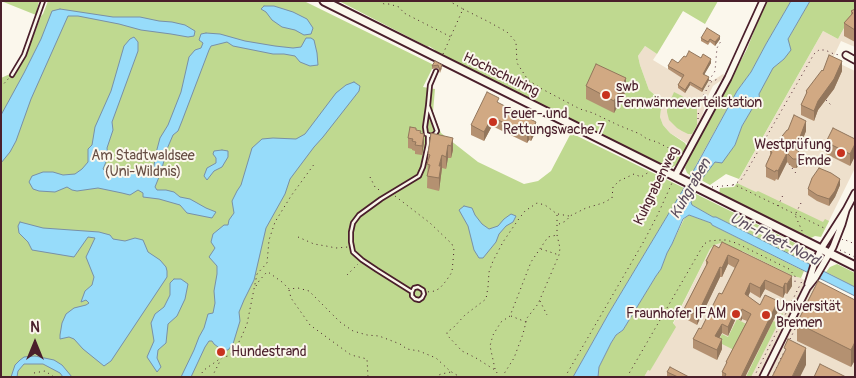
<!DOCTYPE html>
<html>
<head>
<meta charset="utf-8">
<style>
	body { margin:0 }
	#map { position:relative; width:856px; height:378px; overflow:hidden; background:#fbf7ec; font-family:Pangolin,sans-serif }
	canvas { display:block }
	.frame { position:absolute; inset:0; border:2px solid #4a1f2b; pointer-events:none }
	.north { position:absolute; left:10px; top:318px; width:50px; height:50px; -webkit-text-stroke:4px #fbf7ec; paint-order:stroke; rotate:0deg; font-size:14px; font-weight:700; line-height:20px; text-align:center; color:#4a1f2b }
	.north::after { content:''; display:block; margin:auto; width:18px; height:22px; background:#4a1f2b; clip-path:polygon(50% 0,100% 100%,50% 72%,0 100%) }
</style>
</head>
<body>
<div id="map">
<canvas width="856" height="378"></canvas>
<div class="frame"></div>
<div class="north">N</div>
</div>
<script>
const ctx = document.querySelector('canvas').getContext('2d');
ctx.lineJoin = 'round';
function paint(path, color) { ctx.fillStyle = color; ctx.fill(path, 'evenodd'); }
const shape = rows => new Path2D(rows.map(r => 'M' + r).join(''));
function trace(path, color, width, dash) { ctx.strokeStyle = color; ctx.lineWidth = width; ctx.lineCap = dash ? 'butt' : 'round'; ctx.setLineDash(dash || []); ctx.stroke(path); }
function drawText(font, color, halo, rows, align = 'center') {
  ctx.font = font + ' Pangolin,sans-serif'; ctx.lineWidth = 4; ctx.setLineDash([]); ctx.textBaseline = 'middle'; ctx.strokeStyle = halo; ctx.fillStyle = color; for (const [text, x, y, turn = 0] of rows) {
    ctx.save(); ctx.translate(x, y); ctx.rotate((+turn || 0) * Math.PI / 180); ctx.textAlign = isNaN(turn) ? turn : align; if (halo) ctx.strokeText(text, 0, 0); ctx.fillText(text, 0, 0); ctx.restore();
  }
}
paint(shape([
	[855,8,855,47,841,41,832,60,855,71,855,168,827,225,825,226,737,183,823,31,838,39],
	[645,46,657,54,653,60,683,78,690,67,712,81,723,74,726,77,713,86,707,98,700,124,688,144,670,133,663,125,660,117,662,101,649,90,640,65,638,56],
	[721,243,740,252,741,251,793,276,801,278,818,289,855,307,855,377,644,377,648,370,650,371,710,249,714,245]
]), '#eee0cc');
paint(shape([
	[1,1,39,1,36,15],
	[48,1,210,1,212,2,219,1,304,1,434,65,423,87,435,89,433,112,441,133,478,162,524,184,538,181,551,171,571,133,684,188,609,313,573,377,1,377,1,78,10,74,14,75,25,58,41,16,43,14],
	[339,1,718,1,705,24,683,11,657,54,645,46,638,56,640,65,649,90,662,101,660,117,663,125,670,133,685,143,687,147,676,165,671,168,666,167,435,51,435,50,429,46,428,47],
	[766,1,791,1,766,44,751,72,737,91,696,165,691,176,687,173,685,168,688,160,747,49],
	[810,1,855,1,855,8,838,39,823,31,739,179,726,174,710,185,701,180,715,162,728,154,735,145,742,126,752,109,760,102,759,94,773,67,784,59,788,39],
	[674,92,682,96,697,109,697,125,692,134,688,134,682,131,677,128,669,120,667,112,667,108],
	[737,183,756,192,758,191,823,222,825,219,829,221,821,237,815,236,811,238,804,234,802,236,719,194,720,188,734,187],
	[694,193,807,249,810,254,810,260,808,263,716,217,713,217,692,205,691,202],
	[689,215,711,223,712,225,804,271,801,278,793,276,742,251,740,252,721,243,714,245,710,249,673,323,676,327,650,371,648,370,644,377,598,377,599,367,611,343,616,335,623,330,656,276,661,269,667,253,672,244,684,219],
	[837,264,855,273,855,287,826,272,830,267],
	[782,313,783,314,751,377,746,377,773,321,776,322],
	[737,319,746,324,734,350,718,342,722,334,728,337]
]), '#bfd990');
const water = shape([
	[791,1,810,1,788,39,791,50,784,59,773,68,759,94,760,102,752,109,742,126,735,145,722,163,715,162,701,180,691,202,692,205,713,217,716,217,855,287,855,296,712,225,711,223,689,215,683,219,672,244,667,253,661,269,656,276,623,330,616,335,611,343,599,367,598,377,573,377,609,313,684,188,737,91,751,72,766,44,791,1],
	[264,6,274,6,293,12,307,19,313,28,311,34,304,35,295,30,282,27,272,20,266,12,261,9,264,6],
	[60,9,113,17,140,17,159,21,172,22,185,25,195,31,194,36,188,37,171,34,141,30,119,24,78,16,68,16,31,99,16,141,10,152,1,163,1,115,24,73,41,39,52,11,60,9],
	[206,33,220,34,245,41,275,46,293,48,301,47,306,38,311,38,314,40,317,53,318,65,310,66,300,62,295,56,284,54,273,54,233,46,227,42,211,46,209,50,182,121,178,131,173,135,167,149,161,172,155,187,157,190,166,190,174,192,180,197,190,199,206,208,216,212,212,218,187,213,180,205,159,199,143,197,143,193,138,190,130,195,122,193,98,188,77,191,72,190,67,187,55,192,39,191,33,189,29,182,32,176,43,172,53,172,63,175,75,174,82,169,88,162,88,149,92,145,95,127,111,91,124,46,130,39,134,37,138,42,138,51,112,122,113,130,107,148,108,157,103,169,108,173,120,175,141,170,147,169,149,174,153,172,156,153,160,138,168,125,181,92,189,57,195,50,201,48,203,43,199,40,201,34,206,33],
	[354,82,360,86,359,91,323,137,314,147,290,179,285,194,266,228,254,280,244,300,239,312,240,321,233,344,228,350,222,350,214,344,212,341,209,341,205,347,191,377,181,377,194,350,199,337,204,328,208,314,213,313,215,303,214,291,217,274,217,266,209,257,215,248,211,242,213,234,224,225,228,225,229,220,234,213,232,201,237,191,241,185,252,148,262,139,273,138,296,139,305,134,336,93,346,85,354,82],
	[222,150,228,151,228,157,222,167,214,171,207,180,204,176,207,168,216,163,216,158,213,154,214,151,222,150],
	[464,206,472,208,475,215,482,224,489,229,498,226,504,219,511,214,516,216,513,222,506,226,499,234,496,242,483,258,479,258,474,250,468,226,459,210,464,206],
	[20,222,43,228,99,232,110,235,113,239,125,241,135,238,143,240,148,252,160,260,166,267,167,271,167,277,111,361,104,366,83,349,74,339,69,337,60,339,60,335,62,323,66,314,74,308,86,305,89,303,86,300,81,302,85,291,92,285,94,277,86,257,95,238,88,237,74,257,32,250,28,242,19,233,18,226,20,222],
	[174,279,181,279,188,284,185,299,177,316,168,324,166,343,158,350,157,358,161,367,157,372,147,357,154,341,151,323,155,314,164,307,170,295,170,283,174,279],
	[35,356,54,360,62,365,72,377,63,377,60,373,43,364,24,364,18,371,17,377,11,377,15,365,20,360,24,357,35,356]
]);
paint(water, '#97dcfa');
trace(water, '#7890a7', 1);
const service = shape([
	[12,75,24,55,43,1],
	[428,106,437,131,435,134,431,136,426,134,425,127,428,106,430,85,436,71],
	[412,292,414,288,418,287,423,290,424,294,422,298,419,300,415,299,412,296,412,292,377,270,362,260,353,252,351,242,351,232,353,223,359,215,381,199,419,176,423,167,428,144,428,135]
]);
const minor = shape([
	[846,55,855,60],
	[675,176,728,78,763,1],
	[808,284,814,265,821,249,846,210,855,193],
	[763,377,807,288,815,278,833,247,842,224,846,210]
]);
const tertiary = shape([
	[324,1,855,266]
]);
trace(service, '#4a1f2b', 6);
trace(minor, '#4a1f2b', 9);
trace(tertiary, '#4a1f2b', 11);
trace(shape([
	[379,1,384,4,389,4,399,7,404,13,451,37],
	[463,9,487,21,507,32,516,42,517,63,528,80,542,89,580,109,593,113,618,125,640,134,647,139,657,142,680,154],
	[443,54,463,9,449,1],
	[710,81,710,79,715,71,717,48,721,41],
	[1,87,9,78],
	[826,100,833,107],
	[698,119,699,103,711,82,720,78],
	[789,164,798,176],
	[370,177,375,187,382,192],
	[733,185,741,180,745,174,814,54,819,50,825,50,834,54,840,55],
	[712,187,733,185,737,186,824,228,826,229,826,230],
	[395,196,430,223,452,244,454,250,452,272,446,281,440,288,435,291,427,292],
	[801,203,795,215,803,233],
	[778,206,783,195],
	[558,214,569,216],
	[559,224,566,221,570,216,586,208,603,203,612,198,613,187,619,181,634,174,641,177,649,172],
	[298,237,314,244,326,246,336,248,348,247],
	[842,240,843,239,855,244],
	[541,249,559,255],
	[840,250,855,257],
	[347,275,358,264],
	[256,286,259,281,266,273,268,272,282,282,289,289,298,288,309,291,340,322,353,331,367,335,379,336,400,344,407,349,419,351,436,358,450,371,460,377],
	[289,290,291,298,310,325,351,355,367,359,368,377],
	[540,301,547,315],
	[511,316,526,322],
	[790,339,797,325],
	[495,369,490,346,493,335,501,322,510,316,531,262,548,237,557,235],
	[31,377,34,373,45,371,54,377],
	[199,377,204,370,221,358,228,356,234,351,241,338,247,324,257,274,267,263,269,240,275,222,291,196,315,163],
	[212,377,221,359],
	[435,377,441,374,451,372],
	[500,377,495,370,476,358,462,351,447,335,447,332,453,328,465,315,486,299,488,287,489,272,493,261,503,242,518,220,525,211,537,203,545,205,557,214,557,235,560,248,559,255,538,304,527,318,523,334,514,358,502,377],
	[565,377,644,241,658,214,672,183],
	[627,377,704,244,709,241,720,240,726,240,736,243,789,269,795,276,795,282],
	[754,377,803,279],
	[772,377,784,352]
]), '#4a1f2b', 1, [1, 4]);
trace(service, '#fbf7ec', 2.5);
trace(minor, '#fbf7ec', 5.5);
trace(tertiary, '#fbf7ec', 7);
paint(shape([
	[855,9,855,42,844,36,844,23,851,15,851,11],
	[701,38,720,39,715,46,710,42,708,45,701,41],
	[686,57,701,58,711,63,704,74,709,80,702,92,690,85,685,93,678,88,678,85,682,78,668,69,668,66,678,63],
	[435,61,442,68,440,73,438,68,432,69,432,66],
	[823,71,842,71,834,89,818,110,814,121,801,115,801,105,806,95,806,91],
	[586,86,626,91,614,113,586,99],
	[499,104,536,131,531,141,529,140,527,143,492,126,484,141,471,135,471,125],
	[416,130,421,133,424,143,422,155,415,154,415,151,412,150,412,149,408,148,408,138],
	[788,130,806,131,800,146,797,151,799,166,796,168,793,168,787,162,778,180,776,179,775,181,766,177,766,165,770,155,770,151],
	[453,138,453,150,451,158,448,158,446,169,442,168,439,191,427,188,428,154],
	[855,139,855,156,850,166,826,154,826,142],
	[840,185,835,197,829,206,817,201,808,195,808,189],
	[714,245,792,286,787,294,785,293,783,298,765,289,760,298,750,292,748,297,760,305,778,311,745,377,722,377,722,372,726,365,726,362,747,321,742,319,741,321,736,318,728,336,722,333,719,338,722,349,717,360,693,348,693,339,701,329,722,294,735,268,728,264,722,277,720,277,697,325,684,318,684,309,706,266,706,261],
	[855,300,855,360,851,367,797,341,797,323],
	[667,372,689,377,667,377]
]), '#b49171');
paint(shape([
	[720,36,720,39,715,46,715,42],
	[711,59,711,63,703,77,703,74],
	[842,61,842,71,834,89,818,110,814,121,814,111,818,101],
	[709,77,709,80,702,92,702,89],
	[626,78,626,91,614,113,614,101],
	[690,82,690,85,685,93,685,90],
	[492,117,492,126,484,141,484,132],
	[806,121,806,131,800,146,793,156,793,147],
	[536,122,536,131,531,141,531,132],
	[529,131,529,140,527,143,527,134],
	[424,134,424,143,422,155,422,146],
	[453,138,453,150,451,158,451,146],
	[855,144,855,156,850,166,850,154],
	[448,145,448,158,446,169,446,157],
	[787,153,787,162,778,180,778,171],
	[442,155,442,168,439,191,439,166],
	[799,156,799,166,796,168,796,159],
	[840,179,840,185,835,197,829,206,829,199],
	[728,255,728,264,722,277,722,268],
	[720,267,720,277,697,325,697,315],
	[792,276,792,286,787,294,787,284],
	[765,280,765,289,760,298,760,288],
	[750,283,750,292,745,304,745,294],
	[785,283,785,293,783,298,783,288],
	[778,301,778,311,745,377,741,377],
	[736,309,736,318,728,336,728,327],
	[742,309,742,319,741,321,741,311],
	[722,324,722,333,715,346,715,336],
	[722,339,722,349,717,360,717,350],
	[855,342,855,360,851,367,851,350],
	[806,348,806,365,800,377,792,377]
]), '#92765c');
const building = shape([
	[855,9,855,30,844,23,853,13,851,11,855,9],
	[707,28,720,36,715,42,710,39,708,42,701,38,707,28],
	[689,51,701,58,703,54,711,59,703,74,709,77,702,89,690,82,685,90,678,85,684,75,668,66,672,59,678,63,684,56,686,57,689,51],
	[829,55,842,61,834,79,818,101,814,111,801,105,807,92,806,91,822,70,823,71,829,55],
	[435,61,442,65,440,70,438,65,432,66,435,61],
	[596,64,626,78,614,101,586,86,596,64],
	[487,92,499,98,497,102,536,122,531,132,529,131,527,134,492,117,484,132,471,125,487,92],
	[794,115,806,121,800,137,793,147,799,152,799,156,796,159,793,159,787,153,778,171,776,170,775,172,766,167,766,165,772,152,770,151,787,130,788,130,794,115],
	[410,127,416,128,416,130,421,131,420,133,424,134,422,146,415,145,416,142,412,141,413,139,408,138,410,127],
	[833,128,855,139,855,144,850,154,826,142,833,128],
	[431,133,453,138,451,146,448,145,446,157,442,155,439,166,441,166,439,178,427,176,430,165,427,164,430,155,428,154,431,133],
	[819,168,831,173,840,179,835,191,829,199,817,195,808,189,812,178,819,168],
	[722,242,792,276,787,284,785,283,783,288,765,280,760,288,750,283,745,294,760,305,765,295,778,301,741,377,726,377,725,376,726,374,722,372,727,362,726,362,751,314,742,309,741,311,736,309,728,327,722,324,715,336,722,339,717,350,693,339,699,328,701,329,719,293,722,294,739,260,728,255,722,268,720,267,697,315,684,309,708,262,706,261,714,245,719,248,722,242],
	[818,281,855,300,855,342,851,350,797,323,818,281],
	[788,339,806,348,792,377,772,377,786,349,784,348,788,339],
	[820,364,846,377,814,377,820,364],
	[670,367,689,377,678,377,667,372,670,367]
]);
paint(building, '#d1a983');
trace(building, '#92765c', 1);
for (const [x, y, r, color] of [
	[606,95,5,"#c8321e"],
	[493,122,5,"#c8321e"],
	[841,153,5,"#c8321e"],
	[736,314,5,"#c8321e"],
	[766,315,5,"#c8321e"],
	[221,352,5,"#c8321e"]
]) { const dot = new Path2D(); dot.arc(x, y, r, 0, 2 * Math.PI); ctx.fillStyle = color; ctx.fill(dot); trace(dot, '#fbf7ec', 2); }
drawText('14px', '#4a1f2b', '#fbf7ec', [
	["Hochschulring",501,75,26],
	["Kuhgrabenweg",657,186,-64]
]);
drawText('14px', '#4a1f2b', '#fbf7ec', [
	["swb",616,87],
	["Fernwärmeverteilstation",616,103],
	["Feuer- und",503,114],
	["Rettungswache 7",503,130],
	["Westprüfung",831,145,"right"],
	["Emde",831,161,"right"],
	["Universität",776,307],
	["Bremen",776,323],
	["Fraunhofer IFAM",726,314,"right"],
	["Hundestrand",231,352]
], 'left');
drawText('14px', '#674e44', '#fbf7ec', [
	["Am Stadtwaldsee",143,156],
	["(Uni-Wildnis)",143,172]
]);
drawText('italic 15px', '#5d4e5f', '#fbf7ec', [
	["Kuhgraben",691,189,-60],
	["Uni-Fleet-Nord",774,240,27]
]);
</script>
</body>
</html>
